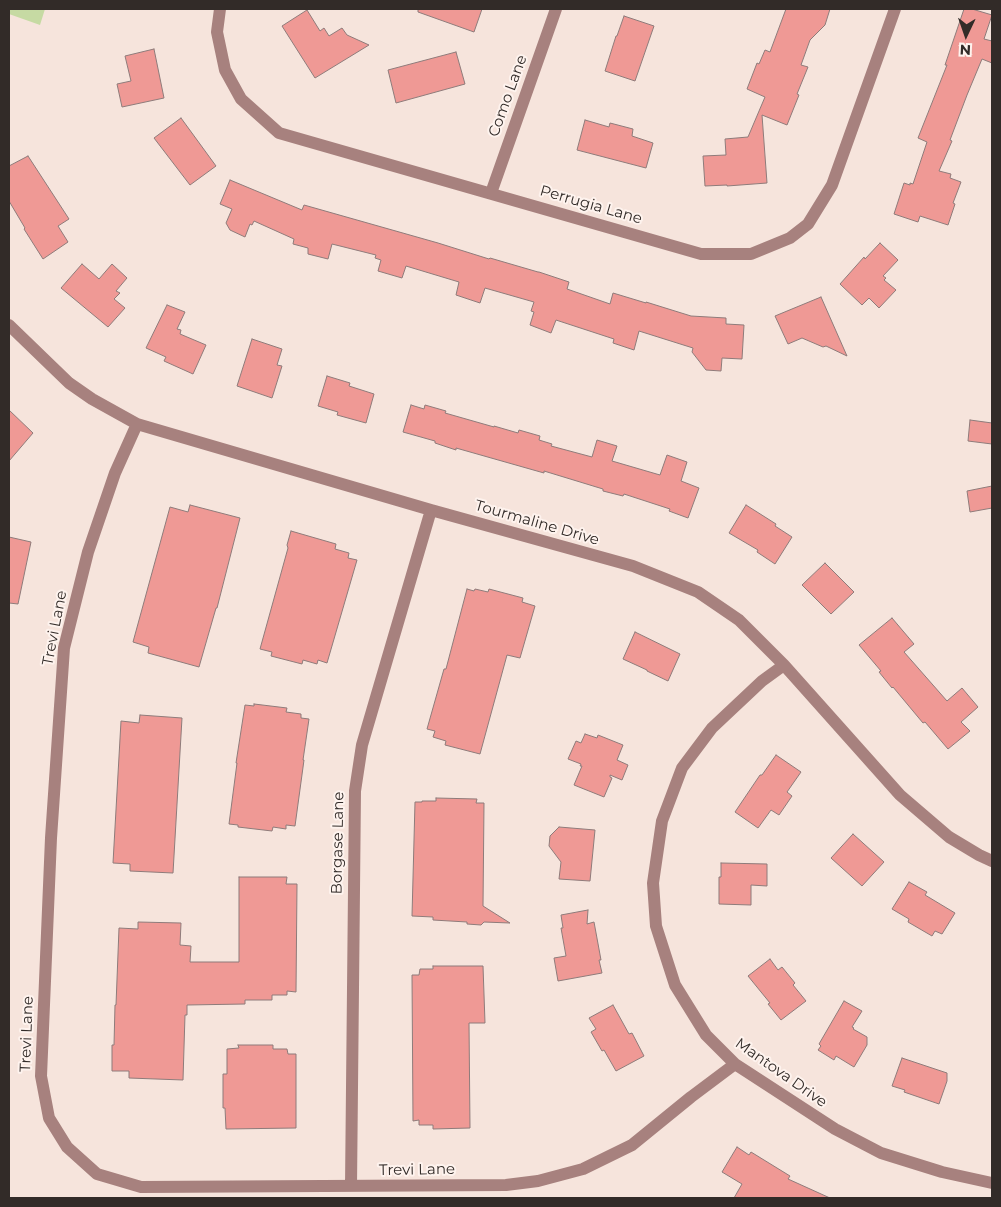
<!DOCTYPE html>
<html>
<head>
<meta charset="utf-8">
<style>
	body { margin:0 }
	#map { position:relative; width:1001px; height:1207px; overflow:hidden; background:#f6e4dc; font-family:Montserrat,sans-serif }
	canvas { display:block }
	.frame { position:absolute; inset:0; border:10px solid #322b28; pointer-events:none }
	.north { position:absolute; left:941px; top:10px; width:50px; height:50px; -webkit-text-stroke:4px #fef3ee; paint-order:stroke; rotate:183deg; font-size:14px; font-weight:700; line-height:20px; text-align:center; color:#322b28 }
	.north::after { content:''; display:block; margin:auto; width:18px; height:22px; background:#322b28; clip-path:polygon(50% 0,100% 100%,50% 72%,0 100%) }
</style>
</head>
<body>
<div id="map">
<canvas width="1001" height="1207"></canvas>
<div class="frame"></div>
<div class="north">N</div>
</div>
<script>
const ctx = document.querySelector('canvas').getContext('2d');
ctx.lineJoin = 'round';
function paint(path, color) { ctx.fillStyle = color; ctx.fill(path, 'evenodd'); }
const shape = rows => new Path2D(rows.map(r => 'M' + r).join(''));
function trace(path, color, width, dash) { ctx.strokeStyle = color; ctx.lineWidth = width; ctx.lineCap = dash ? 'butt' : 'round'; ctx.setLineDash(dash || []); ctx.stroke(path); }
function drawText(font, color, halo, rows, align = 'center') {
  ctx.font = font + ' Montserrat,sans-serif'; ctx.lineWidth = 4; ctx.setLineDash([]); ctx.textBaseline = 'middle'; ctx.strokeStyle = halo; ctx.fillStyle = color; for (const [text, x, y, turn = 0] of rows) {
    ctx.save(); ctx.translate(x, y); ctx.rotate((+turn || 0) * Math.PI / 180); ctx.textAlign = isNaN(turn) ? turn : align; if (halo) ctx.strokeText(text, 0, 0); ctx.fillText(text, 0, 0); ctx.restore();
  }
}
paint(shape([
	[9,9,45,9,40,25,9,14]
]), '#c6daa3');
const building = shape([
	[418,9,482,9,474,32,418,12,418,9],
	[786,9,830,9,825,25,810,40,801,65,808,67,797,94,799,95,787,125,762,115,767,183,727,186,727,185,705,186,703,156,726,155,725,139,748,137,765,97,747,89,757,63,759,64,765,50,770,52,786,9],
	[964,9,972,9,992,15,984,39,992,41,992,63,982,59,967,95,950,140,952,141,939,171,951,174,950,178,961,182,953,203,955,204,948,225,920,216,918,222,894,214,904,183,910,185,910,183,913,184,927,142,918,138,947,65,945,65,964,9],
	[307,10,320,31,324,28,329,36,342,28,347,35,369,45,315,78,282,26,307,10],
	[624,16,654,26,635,81,605,71,616,36,617,36,624,16],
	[154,49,164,98,122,107,117,84,131,81,125,56,154,49],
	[456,52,465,84,396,103,388,70,456,52],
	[181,118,216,166,190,185,154,138,181,118],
	[585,120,609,127,610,123,633,129,632,136,653,143,646,168,577,150,585,120],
	[28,156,69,219,58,226,68,242,43,259,24,229,25,228,9,201,9,166,28,156],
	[230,180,302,210,304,205,438,243,489,259,490,258,538,272,539,272,569,282,567,289,610,304,613,293,646,303,646,302,691,316,726,318,726,324,744,325,742,359,722,358,721,371,706,370,692,352,693,348,639,331,634,350,613,343,614,339,556,320,551,333,530,325,534,312,531,311,534,302,485,288,480,303,456,295,459,282,406,266,402,278,378,271,381,260,375,258,376,255,332,244,328,259,308,254,308,248,293,244,294,239,254,221,252,225,250,224,245,237,230,230,226,223,232,209,220,204,230,180],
	[880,243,898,260,883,276,886,278,884,280,896,290,879,308,869,298,862,305,840,284,864,257,865,259,880,243],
	[82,264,99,279,112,264,127,278,116,291,120,293,114,299,125,308,108,327,61,288,82,264],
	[821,297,847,356,826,346,823,347,802,338,788,344,775,316,821,297],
	[167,305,185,312,177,329,181,330,180,334,206,345,193,374,164,361,166,357,146,348,167,305],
	[252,339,282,349,277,365,282,366,272,398,237,386,252,339],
	[327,376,350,383,349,386,374,394,366,423,337,415,338,412,318,406,327,376],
	[411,405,424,409,425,405,446,411,445,413,494,427,494,426,518,433,519,430,540,436,539,440,552,444,551,446,592,457,597,440,617,446,612,461,660,475,667,455,687,462,681,481,699,488,688,518,669,511,670,509,624,494,623,496,603,491,603,489,544,471,544,473,456,448,456,450,435,443,435,441,403,432,411,405],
	[9,410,33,433,9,461,9,410],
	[970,420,992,423,992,444,968,441,970,420],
	[992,486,992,508,970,512,967,491,992,486],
	[190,505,240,518,217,608,216,608,199,667,148,653,149,647,133,642,170,507,188,512,190,505],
	[746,505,776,524,775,526,792,537,775,564,757,552,758,550,729,533,746,505],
	[291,531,336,544,335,549,349,553,348,558,357,560,327,663,318,660,317,664,303,660,302,664,271,656,272,652,260,649,288,548,287,545,291,531],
	[9,537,31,542,18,604,9,603,9,537],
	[825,563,854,592,831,614,802,585,825,563],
	[467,589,474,591,475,589,488,592,489,589,523,598,522,602,535,606,520,658,507,655,480,754,445,745,446,741,433,737,435,731,427,729,444,669,446,669,467,589],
	[892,618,914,644,904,652,947,701,962,688,978,707,961,722,970,731,948,749,925,722,923,723,893,687,892,688,879,672,881,671,859,645,892,618],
	[635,632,680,654,668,681,647,671,647,670,623,659,635,632],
	[254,704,287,708,286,712,301,714,301,718,309,719,303,760,304,760,295,826,286,825,286,829,273,827,272,831,238,827,238,825,229,824,237,763,236,763,245,705,254,706,254,704],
	[140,715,182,718,173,873,130,871,130,864,113,863,121,721,139,723,140,715],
	[585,734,597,738,598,735,623,745,617,760,628,765,622,780,610,775,610,777,612,778,604,797,574,785,582,766,580,766,581,764,568,759,576,741,581,743,585,734],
	[776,755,801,772,787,792,792,796,779,815,771,810,758,828,735,812,760,775,762,775,776,755],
	[436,798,477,799,476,803,484,803,483,906,510,923,484,922,481,925,467,924,467,922,433,920,433,917,412,916,415,802,422,802,422,801,436,801,436,798],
	[559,827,595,830,590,881,559,879,561,862,549,846,550,836,559,827],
	[853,834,884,862,862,886,831,858,853,834],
	[721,863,767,864,767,886,751,885,751,905,719,904,719,877,721,877,721,863],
	[239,877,287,877,286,884,297,884,296,992,287,991,287,995,272,995,272,1000,245,1000,245,1004,187,1005,187,1015,185,1015,183,1080,129,1078,129,1071,112,1071,112,1045,114,1045,115,1005,116,1005,119,928,138,929,138,922,181,923,180,945,191,946,190,962,239,962,239,877],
	[909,882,927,892,925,895,955,913,942,934,935,931,932,936,908,922,909,919,892,909,909,882],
	[588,910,587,924,594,922,601,960,599,960,602,973,558,981,554,958,566,956,561,928,563,928,561,915,588,910],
	[770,959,778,970,782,967,795,983,793,985,806,1001,781,1020,768,1004,770,1003,748,976,770,959],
	[433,966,483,966,485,1023,469,1023,470,1128,433,1129,433,1125,419,1125,419,1120,413,1121,412,975,419,975,420,969,433,969,433,966],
	[844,1001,862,1011,852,1027,854,1028,853,1029,867,1037,867,1045,854,1067,836,1056,834,1060,818,1050,821,1046,819,1044,844,1001],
	[613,1005,629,1034,632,1033,644,1056,616,1071,604,1050,602,1051,591,1032,596,1029,589,1018,613,1005],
	[238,1045,273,1045,273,1049,287,1049,288,1054,296,1054,296,1128,226,1129,225,1108,223,1108,223,1074,227,1074,227,1049,239,1048,238,1045],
	[902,1058,947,1073,947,1081,939,1104,904,1092,905,1090,892,1086,902,1058],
	[737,1147,749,1155,751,1152,790,1176,788,1179,830,1198,734,1198,742,1184,722,1172,737,1147]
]);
paint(building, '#ef9995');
trace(building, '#8e7b7a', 1);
trace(shape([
	[220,9,217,32,225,70,241,99,279,133,701,254,751,254,790,238,808,224,832,185,895,9],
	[491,193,556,9],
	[9,325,69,383,92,399,137,424,431,510,633,566,698,592,739,620,784,665,900,795,949,837,979,855,992,861],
	[137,424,115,473,88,552,64,648,51,838,41,1076,49,1118,67,1147,97,1174,141,1187,506,1185,538,1181,583,1169,632,1145,691,1097,735,1064],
	[784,665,762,681,712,728,682,768,662,821,653,883,656,926,675,985,706,1035,735,1064,835,1129,881,1153,942,1172,992,1183],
	[351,1186,355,791,362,745,431,510]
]), '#a7817e', 12);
drawText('15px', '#322b28', '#fef3ee', [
	["Como Lane",508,96,-70],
	["Perrugia Lane",591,205,16],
	["Tourmaline Drive",537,523,16],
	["Trevi Lane",55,628,-79],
	["Borgase Lane",338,843,-89],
	["Trevi Lane",27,1034,-88],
	["Mantova Drive",781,1073,35],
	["Trevi Lane",417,1170,-1]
]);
</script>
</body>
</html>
